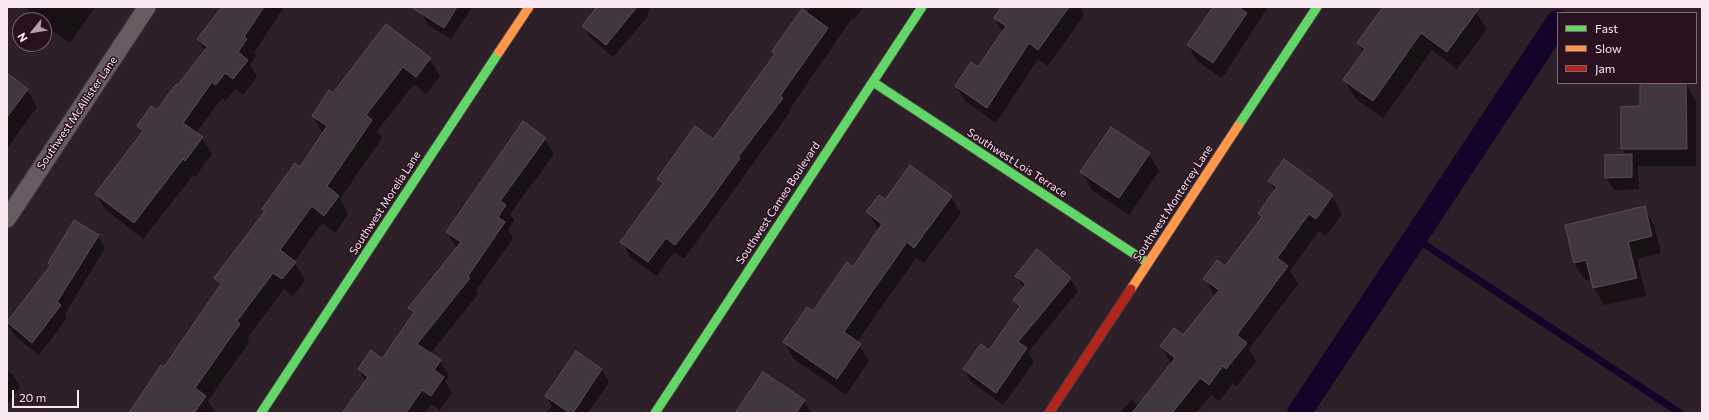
<!DOCTYPE html>
<html>
<head>
<meta charset="utf-8">
<style>
	body { margin:0 }
	#map { position:relative; width:1709px; height:420px; overflow:hidden; background:#2d2028; font-family:Commissioner,sans-serif }
	canvas { display:block }
	.frame { position:absolute; inset:0; border:8px solid #f9e7f0; pointer-events:none }
	.legend { position:absolute; left:1557px; top:12px; width:140px; height:72px; box-sizing:border-box; background:#29111f; border:1px solid #7c6773; margin:0; padding:5px 7px; list-style:none; font-size:12px; color:#f9e7f0 }
	.legend li { display:flex; align-items:center; gap:8px; height:20px }
	.legend b { width:20px; border:1px solid #7c6773 }
	.north { position:absolute; left:12px; top:12px; width:40px; height:40px; box-sizing:border-box; background:#29111f; border:1px solid #7c6773; border-radius:50%; rotate:240deg; font-size:11px; font-weight:700; line-height:16px; text-align:center; color:#f9e7f0 }
	.north::after { content:''; display:block; margin:auto; width:14px; height:18px; background:#b2a1aa; clip-path:polygon(50% 0,100% 100%,50% 72%,0 100%) }
	.scale { position:absolute; left:12px; top:390px; width:67px; height:18px; box-sizing:border-box; border:2px solid #f9e7f0; border-top:0; padding-left:5px; font-size:12px; line-height:14px; white-space:nowrap; color:#f9e7f0; -webkit-text-stroke:3px #29111f; paint-order:stroke }
</style>
</head>
<body>
<div id="map">
<canvas width="1709" height="420"></canvas>
<div class="frame"></div>
<ul class="legend">
<li><b style="height:5px;background:#63d668"></b>Fast</li>
<li><b style="height:5px;background:#ff974d"></b>Slow</li>
<li><b style="height:5px;background:#b3261e"></b>Jam</li>
</ul>
<div class="north">N</div>
<div class="scale">20 m</div>
</div>
<script>
const ctx = document.querySelector('canvas').getContext('2d');
ctx.lineJoin = 'round';
function paint(path, color) { ctx.fillStyle = color; ctx.fill(path, 'evenodd'); }
const shape = rows => new Path2D(rows.map(r => 'M' + r).join(''));
function trace(path, color, width, dash) { ctx.strokeStyle = color; ctx.lineWidth = width; ctx.lineCap = dash ? 'butt' : 'round'; ctx.setLineDash(dash || []); ctx.stroke(path); }
function drawText(font, color, halo, rows, align = 'center') {
  ctx.font = font + ' Commissioner,sans-serif'; ctx.lineWidth = 3; ctx.setLineDash([]); ctx.textBaseline = 'middle'; ctx.strokeStyle = halo; ctx.fillStyle = color; for (const [text, x, y, turn = 0] of rows) {
    ctx.save(); ctx.translate(x, y); ctx.rotate((+turn || 0) * Math.PI / 180); ctx.textAlign = isNaN(turn) ? turn : align; if (halo) ctx.strokeText(text, 0, 0); ctx.fillText(text, 0, 0); ctx.restore();
  }
}
paint(shape([
	[26,7,95,7,70,43,44,25,44,20,37,20,32,16],
	[223,7,284,7,254,53,256,56,250,64,257,77,243,95,235,89,226,101,222,98,196,133,202,138,212,154,195,177,193,175,143,239,106,210,96,194,142,133,138,126,158,112,205,51,198,40],
	[425,7,472,7,451,39,428,25,421,12],
	[599,7,651,7,647,14,648,16,613,57,591,38,583,26],
	[811,7,863,7,854,20,852,18,789,110,790,112,684,259,674,252,657,276,630,257,622,242,662,186,658,179,713,140,775,55,773,51],
	[1002,7,1080,7,1084,15,1048,66,1038,59,996,123,966,102,956,86,978,68,1003,32,995,18],
	[1214,7,1268,7,1222,78,1197,61,1188,45],
	[1383,7,1475,7,1474,9,1487,29,1457,69,1432,50,1383,118,1355,98,1344,80,1364,53,1358,43],
	[387,25,430,59,440,76,426,94,414,84,377,131,382,138,340,199,348,214,335,233,322,223,294,262,305,280,293,296,284,289,247,338,249,342,208,401,215,413,130,413,164,369,220,287,216,279,265,212,264,209,300,168,323,133,313,116,333,94],
	[7,75,27,89,37,107,7,148],
	[1686,84,1696,102,1696,166,1638,166,1639,189,1614,190,1606,177,1626,155,1622,149,1641,108],
	[545,139,554,154,510,214,514,221,508,230,513,238,476,291,478,294,430,354,440,361,449,376,445,381,452,393,440,410,431,404,425,413,409,413,400,407,396,413,343,413,366,382,359,369,383,360,413,315,409,308,457,248,447,232],
	[1149,154,1159,171,1129,215,1092,190,1082,172],
	[1284,161,1332,196,1342,214,1326,236,1319,231,1290,271,1298,284,1249,349,1256,361,1237,386,1233,383,1219,401,1211,395,1196,413,1120,413,1131,400,1138,406,1171,363,1161,346,1184,337,1215,297,1205,279,1226,268,1262,219,1259,213,1275,190,1269,181],
	[951,197,961,213,924,263,916,258,857,342,869,361,846,395,794,359,784,342,853,268,879,230,867,212,886,201],
	[1644,207,1654,225,1661,253,1637,259,1646,296,1604,305,1594,288,1591,279,1585,280,1574,263],
	[98,236,105,248,65,314,67,318,39,355,15,336,7,324,51,266,49,263],
	[1017,276,1070,278,1078,291,1028,352,1034,362,1003,405,971,382,964,369,989,352,1019,309,1014,300,1024,288],
	[576,352,602,370,609,382,588,413,546,413,552,406,547,396],
	[7,370,13,375,20,387,7,405],
	[804,401,811,413,736,413]
]), '#0007');
trace(shape([
	[1415,238,1680,413]
]), '#140429', 7);
trace(shape([
	[1299,413,1558,22]
]), '#140429', 24);
const building = shape([
	[222,7,264,7,244,37,247,39,238,52,248,60,233,79,225,73,216,85,212,82,183,123,203,137,185,161,183,159,134,223,95,194,143,131,137,126,151,106,157,110,176,84,178,85,207,47,197,39,222,7],
	[411,7,457,7,444,28,411,7],
	[597,7,637,7,606,45,582,26,597,7],
	[1001,7,1069,7,1038,50,1029,43,987,108,955,86,971,62,978,67,1006,26,994,18,1001,7],
	[1213,7,1238,7,1247,13,1213,63,1187,45,1213,7],
	[1383,7,1480,7,1447,52,1421,33,1373,101,1343,80,1365,49,1357,43,1383,7],
	[802,9,828,28,780,96,783,98,738,157,740,158,702,211,675,245,666,238,648,262,620,242,663,183,657,179,695,126,713,139,775,54,772,51,802,9],
	[386,24,431,58,416,77,403,67,366,115,372,120,327,186,339,196,324,216,312,206,280,250,296,262,282,279,273,273,237,321,240,324,195,388,206,396,194,413,129,413,161,365,164,367,221,284,214,278,265,211,262,209,295,163,300,167,327,126,312,116,329,90,333,93,386,24],
	[7,73,28,89,7,117,7,73],
	[1640,83,1686,83,1687,149,1621,149,1621,107,1640,106,1640,83],
	[523,121,546,138,500,201,506,205,498,217,505,222,468,276,470,278,417,344,441,360,434,370,444,377,431,396,422,390,406,413,342,413,368,377,358,369,371,350,382,359,414,312,408,308,461,242,446,232,523,121],
	[1111,127,1150,153,1119,198,1080,172,1111,127],
	[1632,154,1632,177,1605,178,1605,155,1632,154],
	[1284,159,1333,195,1316,219,1309,214,1277,258,1288,266,1237,335,1247,343,1226,369,1223,366,1209,385,1200,378,1172,413,1132,413,1175,358,1160,346,1174,328,1183,335,1219,290,1203,279,1217,260,1225,266,1262,217,1258,213,1277,187,1268,181,1284,159],
	[910,165,952,196,914,248,907,242,844,332,861,344,837,379,783,342,807,307,813,311,847,262,853,267,882,224,866,212,879,195,885,200,910,165],
	[1645,206,1652,236,1628,242,1637,278,1593,288,1586,260,1574,263,1565,225,1645,206],
	[74,220,99,235,57,302,61,305,32,343,7,322,51,265,48,263,74,220],
	[1037,249,1071,278,1018,342,1027,348,996,393,963,369,981,344,989,350,1020,306,1013,300,1026,284,1015,276,1037,249],
	[576,351,602,369,573,413,570,413,545,396,576,351],
	[763,372,805,400,796,413,735,413,763,372]
]);
paint(building, '#41373f');
trace(building, '#594f57', 1);
const street = shape([
	[7,219,147,7]
]);
const fast = shape([
	[873,82,1148,263],
	[1238,126,1317,7],
	[261,413,499,52],
	[655,413,922,7]
]);
const slow = shape([
	[499,52,529,7],
	[1131,289,1238,126]
]);
const jam = shape([
	[1049,413,1131,289]
]);
trace(street, '#463b41', 19);
trace(fast, '#463b41', 11);
trace(slow, '#463b41', 11);
trace(jam, '#463b41', 11);
trace(street, '#685c63', 17);
trace(fast, '#63d668', 9);
trace(slow, '#ff974d', 9);
trace(jam, '#b3261e', 9);
drawText('11px', '#f9e7f0', '#29111f', [
	["Southwest McAllister Lane",77,113,-56],
	["Southwest Lois Terrace",1017,163,33],
	["Southwest Morelia Lane",385,203,-57],
	["Southwest Cameo Boulevard",778,203,-57],
	["Southwest Monterrey Lane",1173,203,-57]
]);
</script>
</body>
</html>
